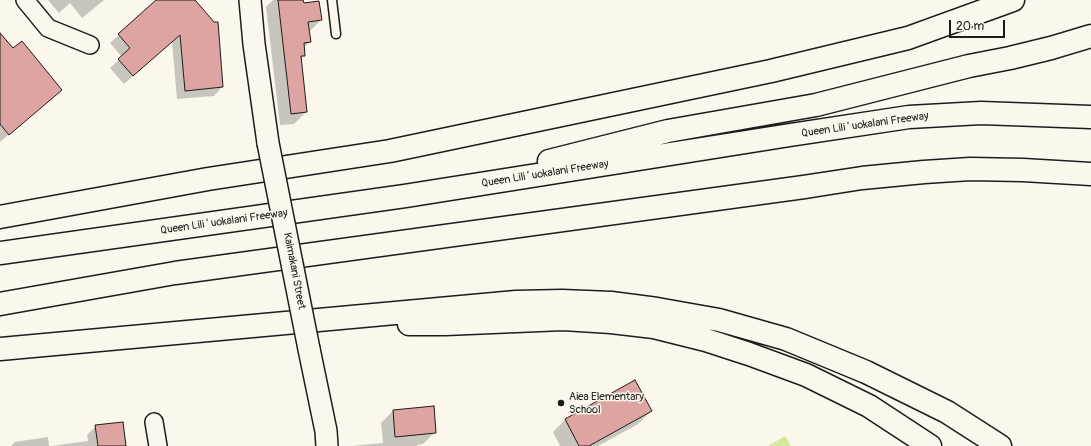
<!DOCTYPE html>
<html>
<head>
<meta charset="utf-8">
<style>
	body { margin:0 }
	#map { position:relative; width:1091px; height:446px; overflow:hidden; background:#fbf7ec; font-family:Pangolin,sans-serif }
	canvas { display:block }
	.scale { position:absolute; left:949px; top:20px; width:56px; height:18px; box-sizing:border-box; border:2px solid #1c1c1c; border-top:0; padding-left:5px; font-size:12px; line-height:14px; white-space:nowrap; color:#1c1c1c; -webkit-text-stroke:3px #fbf7ec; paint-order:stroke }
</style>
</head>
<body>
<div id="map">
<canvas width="1091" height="446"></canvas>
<div class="scale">20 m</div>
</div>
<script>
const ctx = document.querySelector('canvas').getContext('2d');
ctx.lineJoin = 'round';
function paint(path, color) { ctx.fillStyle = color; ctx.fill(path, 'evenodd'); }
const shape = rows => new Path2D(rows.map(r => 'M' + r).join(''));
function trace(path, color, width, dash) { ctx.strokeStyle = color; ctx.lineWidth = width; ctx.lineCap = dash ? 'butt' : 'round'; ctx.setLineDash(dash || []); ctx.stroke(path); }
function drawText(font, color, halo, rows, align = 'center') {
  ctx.font = font + ' Pangolin,sans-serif'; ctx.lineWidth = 3; ctx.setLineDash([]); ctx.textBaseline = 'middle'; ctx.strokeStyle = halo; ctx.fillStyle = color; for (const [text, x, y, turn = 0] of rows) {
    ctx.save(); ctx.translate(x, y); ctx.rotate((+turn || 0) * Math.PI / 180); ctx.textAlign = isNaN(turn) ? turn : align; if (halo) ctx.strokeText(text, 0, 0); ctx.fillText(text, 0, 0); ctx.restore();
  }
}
paint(shape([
	[785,436,791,446,768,446]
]), '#d5e89c');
paint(shape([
	[48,0,104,0,82,18,70,3,59,13],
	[158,0,195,0,194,1,214,23,217,23,222,87,214,96,177,99,172,42,124,84,110,68,122,57,110,43],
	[273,0,302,0,303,4,321,20,309,32,310,42,303,48,304,55,300,60,306,112,294,124,280,125,266,7],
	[0,34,52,98,0,142],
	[635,382,651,411,638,424,598,446,560,446,553,432,565,420],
	[393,411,435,432,423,444,417,445,417,446,352,446,383,443,381,423],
	[96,426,125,446,51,446,88,441,87,435],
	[48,437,49,446,11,446,15,442]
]), '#0003');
const building = shape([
	[156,0,195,0,214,22,218,22,223,87,185,91,180,35,133,76,118,59,130,48,118,34,156,0],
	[278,0,303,0,304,3,319,1,322,20,308,22,311,42,304,43,305,56,301,56,307,112,291,114,278,0],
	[0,33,13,48,22,41,62,90,9,135,0,124,0,33],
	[635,380,652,411,589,446,579,446,565,419,635,380],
	[434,406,436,433,395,437,393,410,434,406],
	[123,422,126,446,98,446,95,425,123,422]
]);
paint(building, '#dea4a1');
trace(building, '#1c1c1c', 1);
const service = shape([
	[332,0,336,34]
]);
const minor = shape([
	[25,0,48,28,90,45],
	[154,422,158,446]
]);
const tertiary = shape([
	[250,0,254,44,268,143],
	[309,349,326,431,327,446]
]);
const motorway = shape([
	[549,161,668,131,816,105,969,66,1010,58,1051,48,1091,36],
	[0,217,208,179,390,151,771,71,908,38,1013,0],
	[0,253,405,196,790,135,909,117,981,113,1091,117],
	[0,304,175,273,804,187,862,178,924,172,970,169,1023,170,1091,174],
	[409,324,445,324,563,319,611,322,654,327,706,340,749,354,806,375,869,406,930,446],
	[0,349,516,302,562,301,611,303,657,309,719,320,786,339,866,372,947,412,1000,446]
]);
trace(service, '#1c1c1c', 11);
trace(minor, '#1c1c1c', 20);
trace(tertiary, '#1c1c1c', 24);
trace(motorway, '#1c1c1c', 25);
trace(service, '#fbf7ec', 8);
trace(minor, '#fbf7ec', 17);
trace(tertiary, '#fbf7ec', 21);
trace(motorway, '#fbf7ec', 22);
const tertiaryBridge = shape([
	[268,143,309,349]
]);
trace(tertiaryBridge, '#1c1c1c', 24, []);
trace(tertiaryBridge, '#fbf7ec', 21);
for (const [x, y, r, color] of [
	[561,403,4,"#1c1c1c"]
]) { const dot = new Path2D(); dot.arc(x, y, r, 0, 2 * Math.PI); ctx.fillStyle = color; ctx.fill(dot); trace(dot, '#fbf7ec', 1.5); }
drawText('11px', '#1c1c1c', '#fbf7ec', [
	["Queen Liliʻuokalani Freeway",865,125,-8],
	["Queen Liliʻuokalani Freeway",545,174,-9],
	["Queen Liliʻuokalani Freeway",224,222,-8],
	["Kaimakani Street",294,271,79]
]);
drawText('11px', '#1c1c1c', '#fbf7ec', [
	["Aiea Elementary",569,397],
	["School",569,410]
], 'left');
</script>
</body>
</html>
